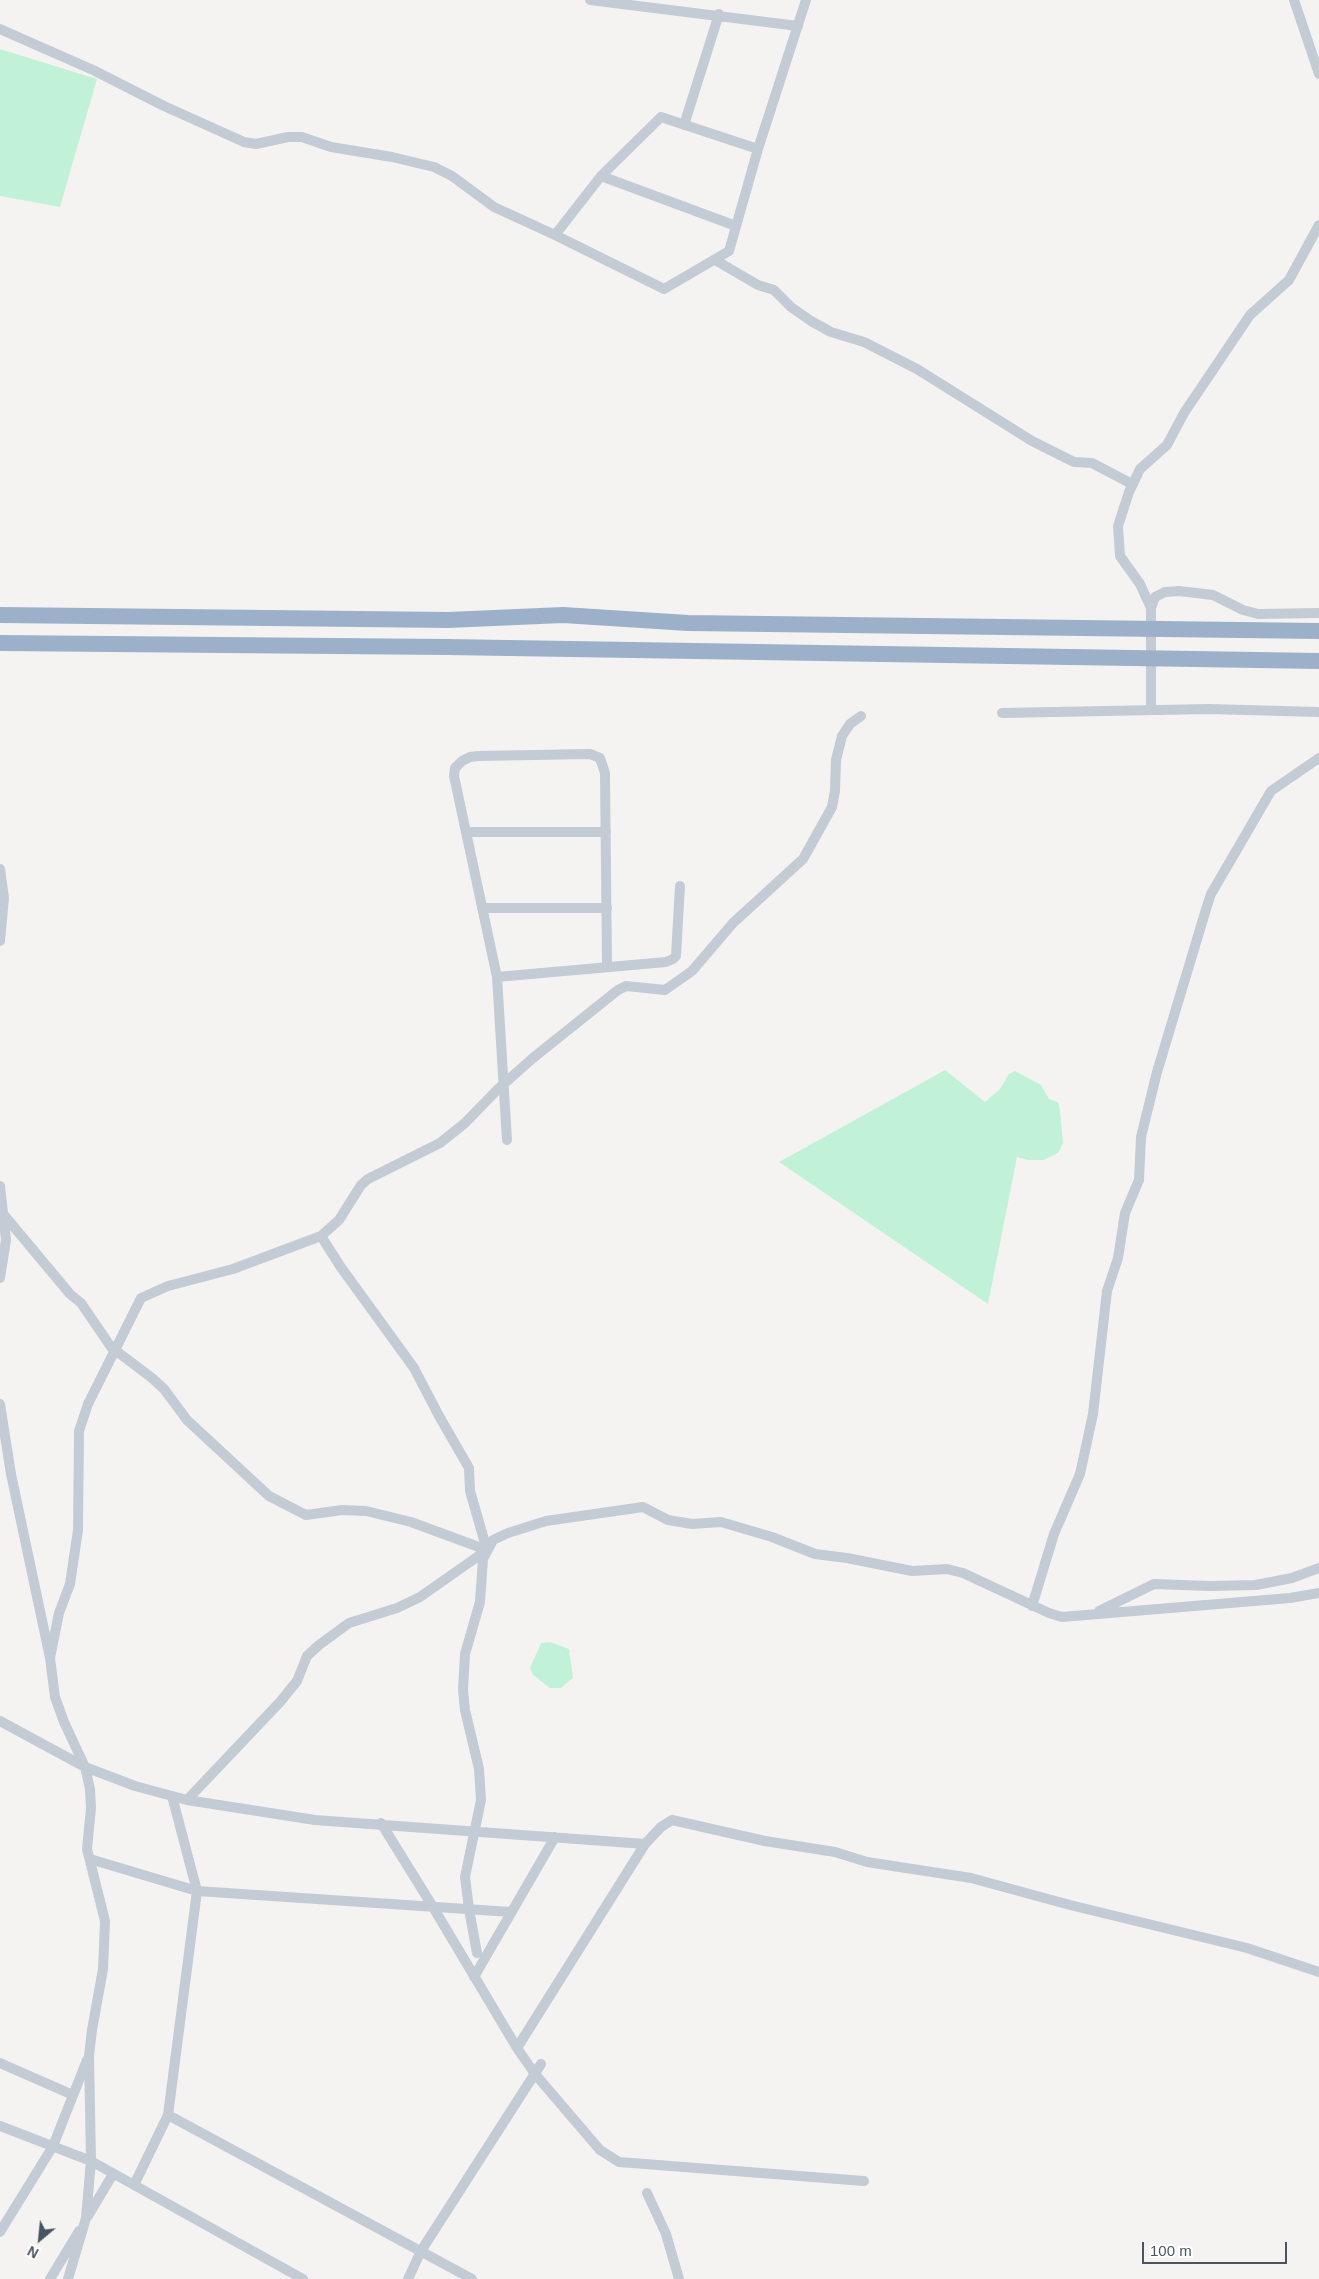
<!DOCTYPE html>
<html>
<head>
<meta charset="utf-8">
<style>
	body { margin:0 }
	#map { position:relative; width:1319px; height:2279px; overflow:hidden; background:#f5f3f2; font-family:Arial,sans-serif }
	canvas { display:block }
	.north { position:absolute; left:15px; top:2214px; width:50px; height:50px; -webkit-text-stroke:4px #fff; paint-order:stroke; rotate:208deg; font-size:14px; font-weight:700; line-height:20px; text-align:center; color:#495461 }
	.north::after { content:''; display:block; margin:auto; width:18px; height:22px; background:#495461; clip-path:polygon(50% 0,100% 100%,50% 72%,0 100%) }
	.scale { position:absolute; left:1142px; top:2242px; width:145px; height:22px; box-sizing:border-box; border:2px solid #495461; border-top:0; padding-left:6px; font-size:15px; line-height:18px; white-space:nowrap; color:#495461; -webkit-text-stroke:4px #fff; paint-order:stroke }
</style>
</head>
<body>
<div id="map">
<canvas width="1319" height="2279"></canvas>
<div class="north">N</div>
<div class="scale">100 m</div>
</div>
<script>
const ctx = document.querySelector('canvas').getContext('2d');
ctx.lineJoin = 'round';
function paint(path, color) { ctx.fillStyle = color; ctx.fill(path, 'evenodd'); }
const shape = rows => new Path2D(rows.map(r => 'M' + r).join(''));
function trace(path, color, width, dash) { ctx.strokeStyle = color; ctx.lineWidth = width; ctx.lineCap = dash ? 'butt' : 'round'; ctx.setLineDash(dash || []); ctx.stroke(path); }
paint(shape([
	[0,49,97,79,60,207,0,196],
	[945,1070,985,1102,1000,1089,1009,1074,1015,1071,1041,1085,1049,1099,1058,1102,1060,1111,1063,1143,1058,1153,1044,1160,1028,1160,1017,1157,988,1304,779,1162],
	[550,1642,569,1649,573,1678,561,1688,550,1688,533,1675,530,1668,541,1643]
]), '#c1f2d8');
trace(shape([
	[590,0,798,26],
	[1294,0,1319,74],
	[0,29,93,70,164,106,244,142,256,144,288,137,302,137,331,147,392,157,434,167,452,176,494,207,555,235],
	[684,125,719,14],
	[758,149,661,117,601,176,555,235,664,289,729,251,758,149,806,0],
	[601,176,736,226],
	[715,260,758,285,774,290,791,307,811,321,831,332,864,342,917,369,1032,441,1074,462,1092,463,1132,484],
	[1151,608,1155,597,1165,592,1179,591,1213,595,1243,610,1258,614,1319,613],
	[1151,710,1151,608,1140,584,1120,556,1118,526,1129,492,1140,469,1167,445,1184,413,1250,315,1289,280,1319,225],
	[1002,713,1209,709,1319,712],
	[466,832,606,832],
	[0,869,4,898,0,941],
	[482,908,607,908],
	[497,977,666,962,673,959,676,956,680,886],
	[507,1140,497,977,454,776,455,768,462,761,470,757,478,756,590,754,600,758,605,773,607,967],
	[0,1186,6,1240,0,1278],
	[4,1215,70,1294,81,1303,111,1347,152,1378,164,1389,187,1420,269,1496,306,1515,342,1510,366,1511,411,1522,487,1550],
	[321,1236,340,1266,414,1368,439,1416,469,1468,470,1491,487,1550],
	[0,1404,11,1474,50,1658,55,1697,64,1722,85,1767,90,1789,91,1808,87,1849,105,1921,103,1969,92,2030,89,2056,91,2161,86,2218,68,2279],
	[1032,1606,1054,1534,1080,1474,1093,1414,1107,1291,1118,1258,1125,1213,1139,1180,1141,1137,1157,1072,1207,906,1211,894,1271,791,1319,758],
	[1099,1611,1154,1584,1210,1586,1256,1585,1292,1578,1319,1568],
	[50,1658,59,1613,70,1584,78,1530,79,1431,88,1404,141,1298,168,1286,233,1269,321,1236,339,1220,361,1185,368,1179,440,1143,465,1123,498,1089,533,1058,618,990,626,986,665,990,692,971,733,923,803,859,832,807,835,791,836,760,842,736,850,724,861,716],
	[0,1721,85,1767,135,1786,187,1800,315,1820,645,1844],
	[187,1800,280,1702,297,1681,307,1656,319,1645,349,1623,397,1608,420,1597,487,1550],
	[381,1823,433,1907,517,2048,535,2074,600,2150,619,2162,864,2181],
	[90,1859,197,1891,511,1912],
	[477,1953,469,1909,465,1877,481,1800,479,1769,465,1710,463,1690,465,1654,480,1602,483,1559,493,1540,508,1533,546,1521,643,1507,668,1520,692,1524,721,1522,772,1537,815,1554,847,1558,912,1571,947,1569,963,1573,1049,1613,1062,1617,1290,1598,1319,1593],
	[474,1977,555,1837],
	[517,2048,645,1844,661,1827,672,1820,765,1841,835,1852,867,1862,971,1878,1070,1905,1247,1948,1319,1972],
	[0,2063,73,2095],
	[168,2115,472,2279],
	[0,2126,91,2161,303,2279],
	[134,2185,168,2115,197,1891,172,1796],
	[647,2193,666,2234,679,2279],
	[88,2216,113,2174],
	[0,2232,53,2146,87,2060],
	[50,2279,79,2231],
	[408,2279,421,2251,541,2064]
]), '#c3cbd4', 10);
trace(shape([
	[0,615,448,620,563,615,688,623,1319,631],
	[0,643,446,647,1319,661]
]), '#9db0ca', 16);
</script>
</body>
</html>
